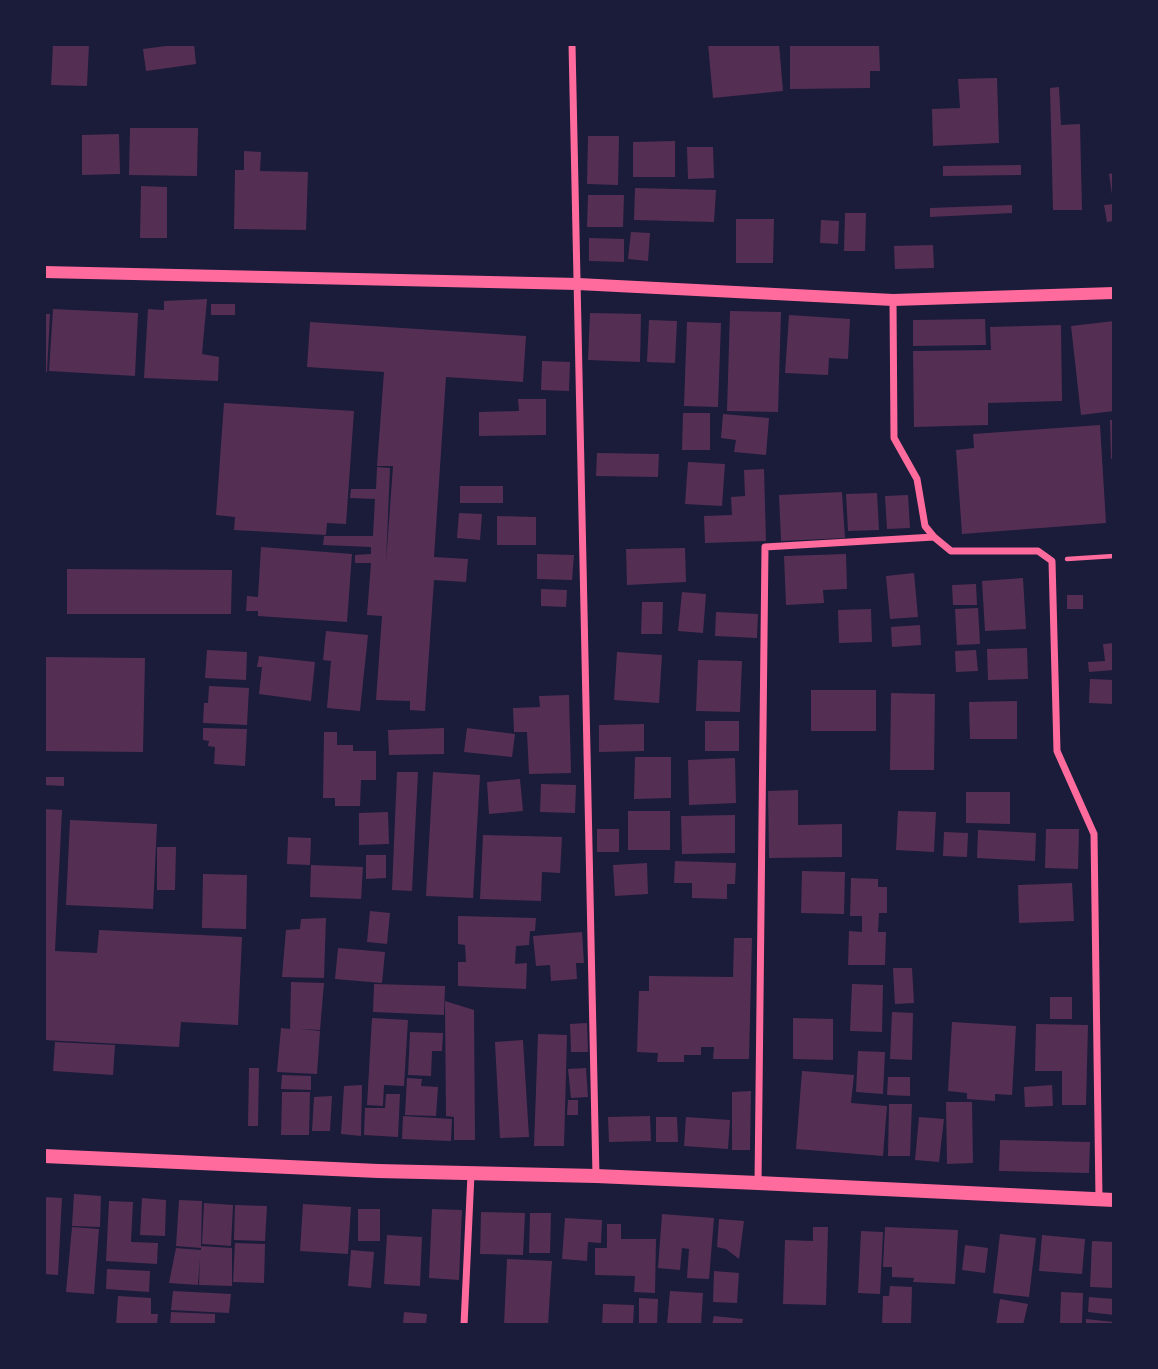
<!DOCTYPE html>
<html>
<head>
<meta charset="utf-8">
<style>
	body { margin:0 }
	#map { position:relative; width:1158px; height:1369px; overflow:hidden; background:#1b1b3a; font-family:Raleway,sans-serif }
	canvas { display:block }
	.frame { position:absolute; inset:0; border:46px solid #1b1b3a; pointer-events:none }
</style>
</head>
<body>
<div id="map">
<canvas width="1158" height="1369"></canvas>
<div class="frame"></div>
</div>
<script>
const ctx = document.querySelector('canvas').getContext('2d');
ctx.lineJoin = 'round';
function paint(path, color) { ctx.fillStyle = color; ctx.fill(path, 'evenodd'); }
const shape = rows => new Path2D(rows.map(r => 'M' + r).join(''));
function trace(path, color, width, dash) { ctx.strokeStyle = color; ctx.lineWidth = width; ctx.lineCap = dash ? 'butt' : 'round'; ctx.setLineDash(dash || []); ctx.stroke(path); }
paint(shape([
	[53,44,89,44,87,86,51,85],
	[181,44,194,44,196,64,146,71,143,49],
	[708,44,779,44,783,91,713,98],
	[790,44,879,44,880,71,870,71,870,88,790,89],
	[997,78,999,143,933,146,932,109,960,108,958,79],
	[1059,87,1061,125,1080,124,1082,210,1053,210,1050,88],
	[130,128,198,128,197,176,129,175],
	[119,134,120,174,82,175,82,135],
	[588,136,619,136,618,185,587,184],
	[675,141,675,177,633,177,633,142],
	[687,147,713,147,714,178,688,179],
	[244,151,261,152,260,171,308,172,306,230,234,229,235,170,244,170],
	[1021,165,1021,175,943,176,943,166],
	[1114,173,1114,201,1113,201,1109,174],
	[141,186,167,187,167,238,140,238],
	[635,188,716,190,714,222,634,220],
	[588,195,624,195,623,227,587,227],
	[1114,204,1114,221,1107,222,1104,205],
	[1012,205,1012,213,930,217,930,208],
	[845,213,866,213,865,251,844,251],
	[736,219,774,219,773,263,736,263],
	[821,220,839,221,838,244,820,243],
	[631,232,650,233,648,261,628,259],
	[589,238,624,239,624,262,589,261],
	[933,245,934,268,895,269,894,246],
	[207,299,202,354,219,357,218,381,144,378,148,309,164,310,164,301],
	[211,304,235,304,235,315,211,315],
	[53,309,138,313,135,376,49,371],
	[730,311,781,312,778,412,727,411],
	[590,313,641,314,640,362,588,360],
	[44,314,50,314,47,372,44,372],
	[789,315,850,319,848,359,829,358,828,375,785,373],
	[985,319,986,345,913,346,913,320],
	[649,320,677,321,675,363,647,362],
	[1114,321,1114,411,1081,415,1071,326],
	[310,322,526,336,523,382,446,377,434,557,468,559,466,582,434,580,425,711,410,710,410,701,376,700,382,616,367,615,371,563,355,563,355,555,371,554,371,547,323,545,324,536,373,536,375,499,350,498,351,489,376,489,377,467,390,468,386,562,393,466,377,466,384,372,307,367],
	[687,322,721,323,718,407,684,406],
	[1061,325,1062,401,988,403,988,425,914,427,913,351,991,350,990,327],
	[542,361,570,362,569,391,541,390],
	[518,399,546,399,546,435,479,436,479,412,519,411],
	[224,403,354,411,346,524,327,523,326,535,234,530,235,517,216,515],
	[683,413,710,413,710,450,682,450],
	[723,414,769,418,766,455,734,452,736,440,721,438],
	[1110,420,1114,420,1114,458,1111,459],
	[1100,425,1106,523,962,534,956,450,974,448,973,434],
	[597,453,659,454,658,477,596,476],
	[688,462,725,464,722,506,685,504],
	[764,469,766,541,705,543,704,516,732,515,731,497,745,496,744,470],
	[460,486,503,486,503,503,460,503],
	[842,492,845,538,781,541,779,495],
	[877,493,879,530,848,531,846,494],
	[908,495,910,528,887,529,885,496],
	[459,513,482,514,480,540,457,538],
	[497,516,536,517,536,545,497,545],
	[261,547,352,554,347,622,258,616,258,611,246,611,247,596,258,597],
	[685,548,686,582,627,585,626,549],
	[537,554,574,555,572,580,537,579],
	[846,554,847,589,823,590,824,603,786,605,784,556],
	[67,569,232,570,231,614,67,614],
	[914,573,918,617,890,619,886,576],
	[1023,578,1026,629,985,631,982,581],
	[976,584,977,605,953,605,952,585],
	[541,589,567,590,566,607,541,606],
	[682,592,706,594,703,633,678,631],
	[1067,595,1083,595,1083,609,1067,609],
	[642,602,663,602,662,634,641,634],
	[978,608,980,644,957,645,955,609],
	[871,609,872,642,839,643,838,610],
	[716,612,758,614,757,638,715,636],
	[920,625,921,645,892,647,891,627],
	[326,631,368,635,360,711,327,708,331,661,323,660],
	[1114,643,1114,670,1089,672,1088,662,1105,661,1103,644],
	[1027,648,1028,679,988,680,987,649],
	[207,650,247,652,246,680,205,678],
	[976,650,978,671,956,672,955,651],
	[617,652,662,655,659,703,614,700],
	[259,656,315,662,311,701,259,694,262,667,257,667],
	[44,657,145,658,143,752,44,751],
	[698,660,742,661,740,712,696,711],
	[1090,679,1114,680,1114,704,1089,703],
	[209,686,249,688,247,725,203,723,204,703,208,703],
	[811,690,876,690,876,731,811,731],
	[891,693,935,694,934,770,890,770],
	[569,695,571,773,529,774,527,732,514,732,513,708,540,707,539,696],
	[1017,701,1017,739,970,739,969,702],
	[705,721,739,721,739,751,705,751],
	[644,724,644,751,599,752,599,725],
	[203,728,247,729,245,766,214,764,215,747,208,746,209,741,203,740],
	[444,728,444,754,389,755,388,730],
	[467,728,515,734,512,757,464,752],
	[324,732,337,732,337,745,353,745,353,751,376,751,376,780,361,780,360,806,335,806,335,798,323,798],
	[635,757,671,757,671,798,634,799],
	[735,758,736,803,689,805,688,760],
	[397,772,418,772,412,891,392,890],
	[433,772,480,775,473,898,426,896],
	[44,777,64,777,64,786,44,785],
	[520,779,523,811,489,814,487,782],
	[541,784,576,785,575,813,540,812],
	[798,790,798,825,842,824,842,857,769,858,768,791],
	[966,792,1010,792,1010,824,966,823],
	[44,809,62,810,55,951,97,953,99,930,242,937,238,1025,181,1022,179,1047,44,1040],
	[628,811,670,811,670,850,628,850],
	[898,811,936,812,934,852,896,850],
	[388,812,389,844,359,845,359,813],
	[735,815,735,853,682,854,681,816],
	[70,820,157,824,153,909,66,905],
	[597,829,619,829,619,852,597,852],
	[1046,829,1079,829,1078,869,1045,868],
	[978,830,1036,833,1035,861,977,858],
	[944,832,968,833,967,857,943,856],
	[483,835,562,837,560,873,542,872,541,901,480,899],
	[288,837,311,838,310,865,287,864],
	[157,847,176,847,175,890,157,890],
	[366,855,386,855,386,878,366,879],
	[675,861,736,863,735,884,727,884,727,899,692,898,692,883,674,883],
	[647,863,648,894,615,896,613,865],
	[311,865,363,867,361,899,310,897],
	[802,871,845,872,844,914,801,913],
	[203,874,247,875,246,929,202,928],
	[851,878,878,879,878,887,887,887,887,913,879,913,878,932,886,932,885,965,848,965,849,931,862,932,862,916,850,916],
	[1072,883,1074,921,1019,923,1018,885],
	[370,911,390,913,387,944,367,942],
	[458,916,536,918,535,931,530,931,529,945,516,946,515,964,527,963,526,989,458,986,458,962,466,962,465,945,458,944],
	[326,918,324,978,282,977,286,930,300,929,301,919],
	[582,932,584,963,576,963,577,979,551,981,550,965,536,966,533,936],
	[734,938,752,938,749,1059,713,1059,714,1047,701,1047,701,1055,684,1055,684,1062,657,1062,658,1053,637,1052,639,991,649,991,649,976,733,977],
	[338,948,385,952,382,983,335,979],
	[893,968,912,968,914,1003,895,1004],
	[291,982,324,983,320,1030,300,1029,320,1031,317,1074,277,1072,281,1028,290,1029],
	[374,984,445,986,444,1015,373,1012],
	[852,984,883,985,882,1032,850,1031],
	[1050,997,1072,997,1072,1019,1050,1019],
	[445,1001,474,1010,475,1140,454,1140,454,1117,446,1116],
	[892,1012,913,1013,912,1060,890,1059],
	[372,1018,408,1020,404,1086,384,1085,383,1106,367,1105],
	[793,1018,833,1019,833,1060,793,1059],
	[952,1022,1016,1026,1012,1095,995,1094,995,1101,967,1099,967,1093,948,1091],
	[587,1023,588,1052,571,1052,570,1024],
	[1036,1024,1088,1025,1086,1105,1062,1105,1062,1071,1035,1071],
	[410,1032,443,1033,442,1051,432,1051,431,1076,408,1075],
	[538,1034,567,1035,564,1146,534,1146],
	[523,1040,529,1137,500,1138,495,1042],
	[55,1042,115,1045,113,1075,53,1071],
	[858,1051,885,1052,883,1094,856,1092],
	[249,1068,259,1068,258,1126,248,1126],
	[586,1068,588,1097,571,1098,568,1069],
	[802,1071,854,1075,851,1103,887,1106,883,1156,796,1149],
	[282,1075,311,1076,311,1090,281,1089],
	[888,1077,910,1077,910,1096,887,1095],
	[407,1078,422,1079,421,1086,438,1087,436,1116,405,1115],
	[362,1085,361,1136,341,1134,344,1086],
	[1052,1085,1053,1106,1025,1107,1024,1087],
	[751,1091,750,1150,732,1150,732,1092],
	[282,1092,310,1092,309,1135,281,1135],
	[386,1094,400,1094,398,1137,364,1135,365,1108,385,1108],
	[332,1096,330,1131,312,1131,314,1097],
	[568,1100,578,1100,578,1115,567,1115],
	[946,1102,972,1102,973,1163,947,1164],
	[889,1104,912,1104,910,1156,888,1156],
	[403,1116,452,1119,451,1141,402,1139],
	[650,1116,651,1141,609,1142,608,1117],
	[656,1117,677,1117,678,1142,656,1142],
	[686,1117,730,1120,728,1149,684,1146],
	[919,1117,944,1119,939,1162,915,1160],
	[1000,1140,1090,1142,1089,1173,999,1171],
	[74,1194,101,1196,100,1227,72,1226],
	[44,1197,62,1198,58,1275,44,1274],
	[142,1198,166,1200,165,1236,140,1235],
	[179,1200,202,1201,201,1248,176,1246],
	[109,1201,133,1202,131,1242,158,1243,157,1264,106,1261],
	[204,1203,233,1205,231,1246,202,1244],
	[303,1204,351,1207,348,1254,300,1251],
	[235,1205,267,1206,265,1241,234,1240],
	[358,1209,380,1209,380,1241,358,1241],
	[432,1209,462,1210,459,1280,429,1278],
	[481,1212,525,1213,523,1255,480,1254],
	[530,1213,551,1213,550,1253,529,1253],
	[662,1214,714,1218,709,1279,687,1278,689,1249,682,1248,680,1270,658,1268],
	[565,1218,602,1220,601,1243,588,1242,587,1261,562,1259],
	[719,1219,744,1221,739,1259,726,1249,717,1247],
	[607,1224,621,1224,621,1239,656,1239,655,1293,634,1292,635,1276,595,1275,595,1248,607,1248],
	[72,1227,99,1229,94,1294,66,1292],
	[813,1227,828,1227,826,1305,783,1304,785,1240,813,1241],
	[885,1227,958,1230,955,1284,913,1282,914,1278,892,1277,892,1267,883,1267],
	[861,1231,883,1232,880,1294,858,1293],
	[1000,1234,1036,1238,1029,1297,993,1293],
	[387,1235,422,1237,420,1286,384,1284],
	[1042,1235,1085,1239,1082,1274,1039,1271],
	[1092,1241,1114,1242,1114,1288,1090,1287],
	[235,1243,265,1244,264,1283,233,1282],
	[965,1245,988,1248,985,1273,962,1270],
	[201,1246,232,1248,232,1286,199,1285,200,1257,198,1285,169,1283,176,1248,201,1250],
	[351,1250,374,1252,371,1288,348,1286],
	[507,1259,552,1261,548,1325,504,1325],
	[107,1269,150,1271,149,1292,106,1289],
	[714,1271,739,1273,737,1303,713,1302],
	[890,1286,912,1287,911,1325,882,1325,883,1296,889,1296],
	[173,1291,231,1294,229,1313,171,1310],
	[670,1291,703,1293,701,1325,667,1325],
	[1061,1292,1083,1293,1082,1323,1060,1323],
	[118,1296,151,1298,151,1314,158,1314,157,1325,116,1325],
	[1089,1297,1114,1299,1114,1315,1088,1312],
	[639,1298,658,1299,657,1325,639,1325],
	[1000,1299,1028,1304,1023,1325,996,1325],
	[603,1304,634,1305,633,1325,602,1325],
	[171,1312,215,1314,215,1325,170,1325],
	[404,1312,427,1314,426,1325,403,1325],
	[714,1316,743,1319,742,1325,712,1325],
	[1086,1319,1114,1322,1114,1325,1086,1325]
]), '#542f53');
trace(shape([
	[1067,559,1114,556]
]), '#ff6b9d', 4.5);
trace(shape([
	[572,44,596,1176],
	[893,300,894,438,917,479,925,526,934,537],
	[758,1183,765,547,934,537,951,551,1038,551,1052,561,1057,751,1094,834,1099,1199],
	[464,1325,471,1174]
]), '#ff6b9d', 7);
trace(shape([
	[44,272,578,284,893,300,1114,293]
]), '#ff6b9d', 12);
trace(shape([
	[44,1156,378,1171,596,1176,758,1183,1114,1200]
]), '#ff6b9d', 14);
</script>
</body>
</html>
